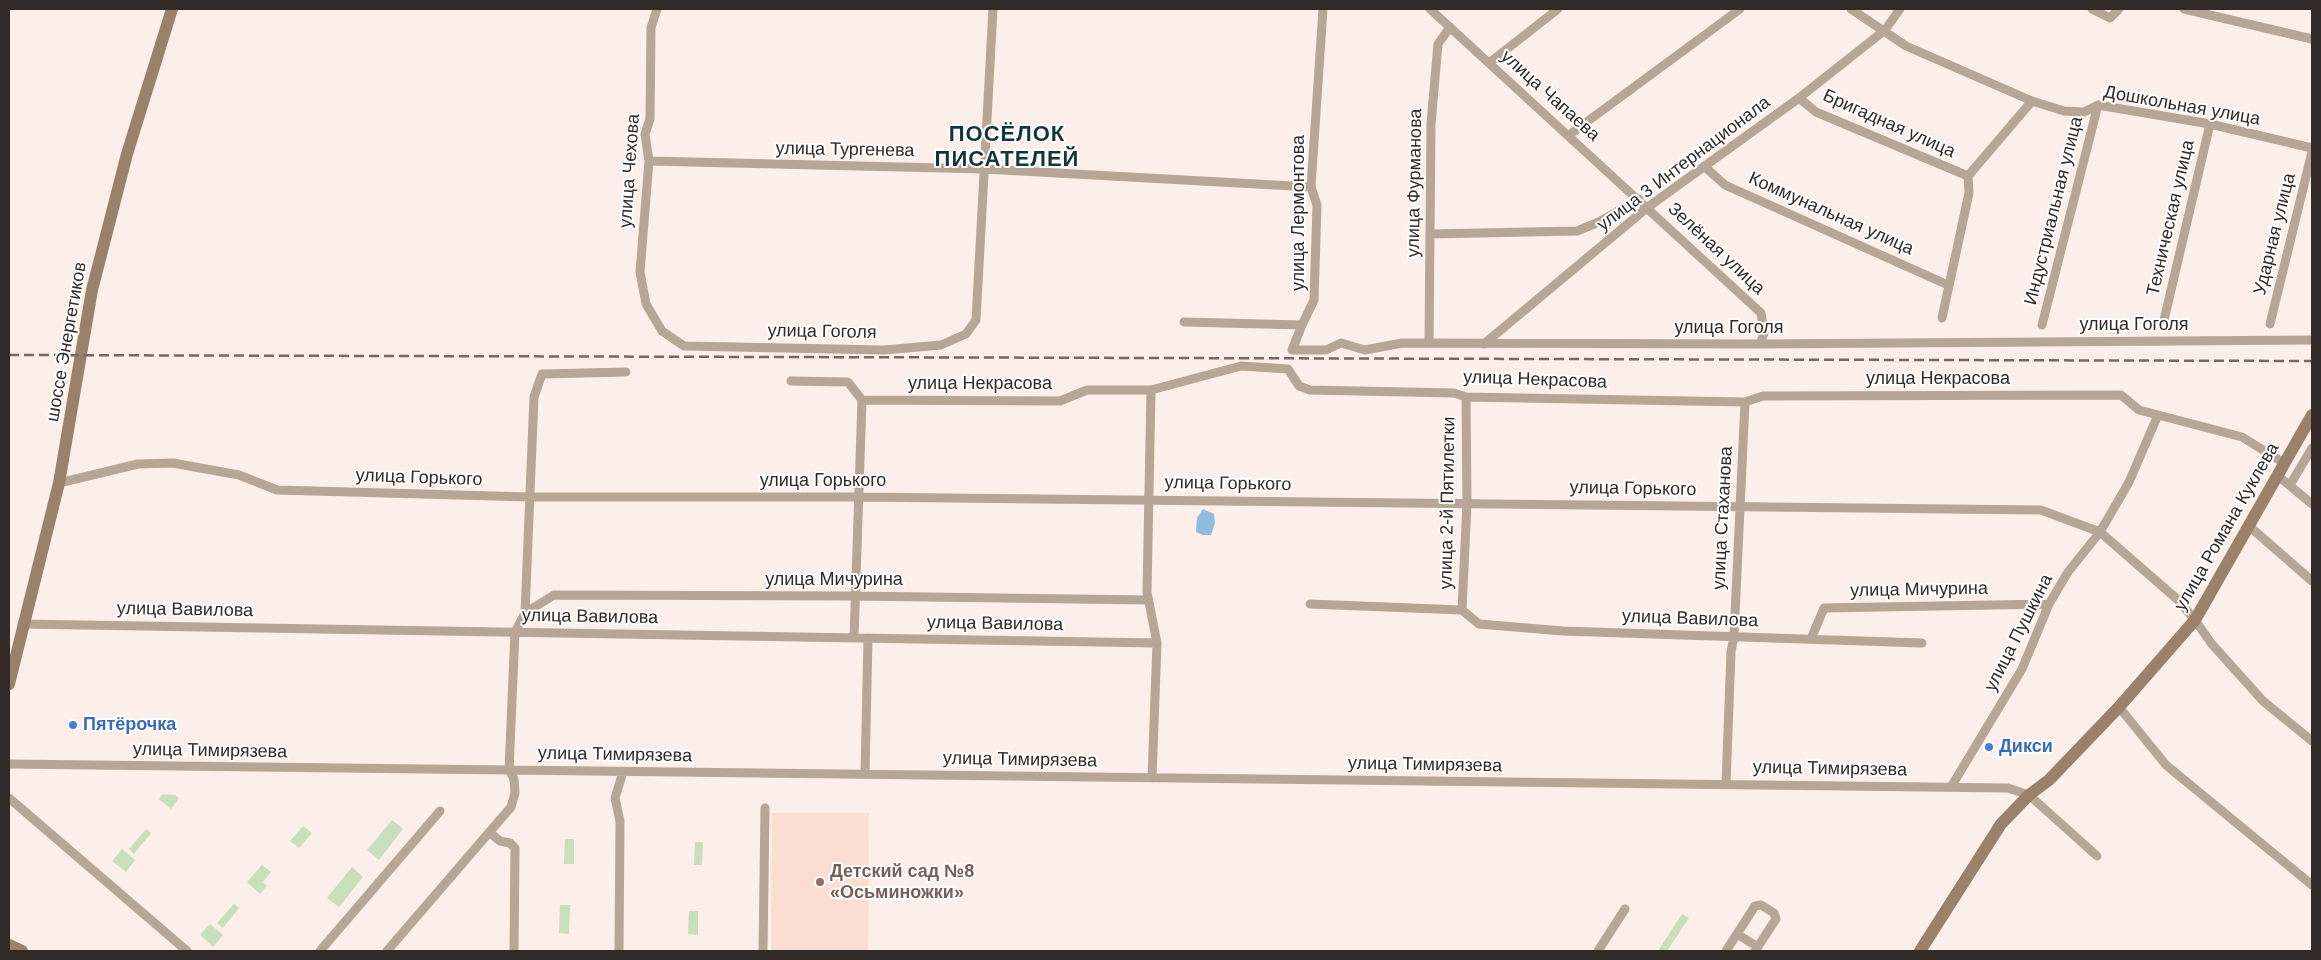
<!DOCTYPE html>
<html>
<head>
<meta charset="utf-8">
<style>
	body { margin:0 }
	#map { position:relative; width:2321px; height:960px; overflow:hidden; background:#fceee8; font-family:Arial,sans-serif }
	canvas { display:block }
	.frame { position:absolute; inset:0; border:10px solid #322a26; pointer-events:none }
</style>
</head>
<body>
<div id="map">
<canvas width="2321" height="960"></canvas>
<div class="frame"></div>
</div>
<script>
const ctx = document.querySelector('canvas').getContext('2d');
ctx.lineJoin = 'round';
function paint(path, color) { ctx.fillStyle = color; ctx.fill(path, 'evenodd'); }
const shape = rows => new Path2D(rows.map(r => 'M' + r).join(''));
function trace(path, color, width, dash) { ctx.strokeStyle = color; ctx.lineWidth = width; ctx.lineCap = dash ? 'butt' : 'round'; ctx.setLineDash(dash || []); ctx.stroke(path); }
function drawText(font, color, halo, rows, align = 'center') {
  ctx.font = font + ' Arial,sans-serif'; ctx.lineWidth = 4; ctx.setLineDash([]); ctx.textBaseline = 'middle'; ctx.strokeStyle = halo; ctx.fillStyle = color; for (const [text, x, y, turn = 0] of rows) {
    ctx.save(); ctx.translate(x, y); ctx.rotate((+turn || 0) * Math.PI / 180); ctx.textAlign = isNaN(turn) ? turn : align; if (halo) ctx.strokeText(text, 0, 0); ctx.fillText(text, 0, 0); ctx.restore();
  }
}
paint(shape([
	[772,813,869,813,868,951,771,951]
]), '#fcddd1');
paint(shape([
	[163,794,175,795,179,798,171,809,159,799],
	[392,820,403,829,379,860,367,850],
	[303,826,312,833,299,848,290,841],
	[146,829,151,833,134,854,129,849],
	[565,839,574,839,574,864,564,864],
	[695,842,703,842,702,865,694,865],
	[122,849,135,860,126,872,112,861],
	[262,865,271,872,263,882,267,886,260,894,247,882],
	[352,867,363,877,339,907,327,898],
	[234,904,239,908,223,928,217,923],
	[560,905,570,905,569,934,559,933],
	[689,911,698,911,698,935,688,934],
	[1682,914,1689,918,1667,951,1658,951],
	[210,924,223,935,213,947,200,935]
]), '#c8dfbb');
paint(shape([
	[1203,509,1214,514,1215,523,1211,535,1203,535,1196,532,1197,518]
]), '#90bce0');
trace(shape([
	[657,9,651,28,650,119,645,134,649,161,640,272,646,304,662,331,684,346,884,350,941,345,966,334,976,320,993,9],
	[1430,9,1761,313,1764,333,1760,344],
	[1851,9,1906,46,2032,101,2064,111,2084,112,2098,105,2210,124,2312,148],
	[2092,9,2110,18,2119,9],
	[2184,9,2312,39],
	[1489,63,1558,9],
	[1799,98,1816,112,1968,176],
	[1569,135,1740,9],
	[649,161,984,169,1311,187],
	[1704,166,1725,185,1948,285],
	[1430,234,1577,231,1599,222,1639,199],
	[1942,318,1969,193,1968,176,2032,101],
	[2164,320,2210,124],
	[1184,322,1302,325,1292,350,1326,350,1341,343,1365,350,1402,343,1760,344,2312,340],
	[2270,324,2312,152],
	[1302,325,1314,300,1317,205,1311,187,1323,9],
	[2042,325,2098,105],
	[1429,343,1431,124,1438,44,1450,27],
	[1484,344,1648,207,1799,98,1885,30,1900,9],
	[791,381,848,382,862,400,1060,401,1087,390,1151,390,1241,366,1288,369,1299,386,1310,390,1454,393,1466,397,1745,402,1763,396,2121,395,2139,410,2242,437,2284,463],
	[1151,390,1147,592,1157,643,1152,778],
	[2277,475,2312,504],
	[59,483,138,464,173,463,239,475,277,490,530,497,858,497,2041,510,2100,532,2177,599,2195,620,2211,643,2263,701,2312,741],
	[2290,485,2312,448],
	[2249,526,2312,581],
	[1310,604,1462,610],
	[1462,610,1479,624,1563,631,1922,643],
	[1462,610,1467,503,1466,397],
	[525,613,554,595,855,596,1148,600],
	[22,624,1157,643],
	[854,638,862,400],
	[1811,639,1824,608,2049,604],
	[2119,707,2166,765,2312,885],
	[9,764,2008,788,2029,795,2097,856],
	[509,770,515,632,525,613,534,397,542,374,626,372],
	[865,774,868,638],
	[1726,784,1731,652,1734,636,1745,402],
	[1951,787,2022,669,2049,604,2068,572,2100,532,2129,482,2158,415],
	[9,798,187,951],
	[489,832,500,841,510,843,515,848,514,951],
	[1737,934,1758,947],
	[320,951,440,811],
	[387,951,511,807,515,793,514,779,509,770],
	[619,951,620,821,615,798,623,772],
	[763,951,765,808],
	[1598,951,1625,909],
	[1726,951,1755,906,1761,905,1774,913,1776,919,1755,951]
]), '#b7a595', 9);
trace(shape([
	[9,684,59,483,92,290,127,154,172,9],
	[9,945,22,951],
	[1920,951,2001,824,2029,795,2049,780,2119,707,2195,620,2312,415]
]), '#9a8169', 12);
trace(shape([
	[9,355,2312,361]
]), '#736965', 2.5, [10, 5]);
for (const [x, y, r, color] of [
	[73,725,5,"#3f7fe0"],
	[1989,747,5,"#3f7fe0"],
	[820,882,5,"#8d6e63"]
]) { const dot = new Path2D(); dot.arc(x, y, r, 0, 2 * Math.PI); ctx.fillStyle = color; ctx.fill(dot); trace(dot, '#fff', 2); }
drawText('18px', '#322a26', '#fff', [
	["улица Чапаева",1550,96,42],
	["Дошкольная улица",2182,106,10],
	["Бригадная улица",1889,124,24],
	["улица Тургенева",845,150,1],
	["улица 3 Интернационала",1684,164,-37],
	["улица Чехова",630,171,-86],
	["улица Фурманова",1415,183,-89],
	["Индустриальная улица",2054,211,-76],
	["улица Лермонтова",1299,213,-90],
	["Коммунальная улица",1831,214,24],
	["Техническая улица",2171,218,-77],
	["Ударная улица",2275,234,-76],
	["Зелёная улица",1716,249,43],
	["улица Гоголя",2134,325],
	["улица Гоголя",1729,328],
	["улица Гоголя",822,332,1],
	["шоссе Энергетиков",67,342,-80],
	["улица Некрасова",1938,379],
	["улица Некрасова",1535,380,2],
	["улица Некрасова",980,384],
	["улица Горького",419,478,2],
	["улица Горького",823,481],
	["улица Горького",1228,484,1],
	["улица Горького",1633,489,1],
	["улица 2-й Пятилетки",1448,503,-89],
	["улица Стаханова",1723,518,-87],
	["улица Романа Куклева",2227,527,-60],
	["улица Мичурина",834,580],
	["улица Мичурина",1919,590,-1],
	["улица Вавилова",185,610,1],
	["улица Вавилова",590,617,1],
	["улица Вавилова",1690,619,2],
	["улица Вавилова",995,624,1],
	["улица Пушкина",2019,633,-63],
	["улица Тимирязева",210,751,1],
	["улица Тимирязева",615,755,1],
	["улица Тимирязева",1020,760,1],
	["улица Тимирязева",1425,765,1],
	["улица Тимирязева",1830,769,1]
]);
drawText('bold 18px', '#366cbe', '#fff', [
	["Пятёрочка",83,725],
	["Дикси",1999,747]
], 'left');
drawText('bold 18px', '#785e54', '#fff', [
	["Детский сад №8",830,872],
	["«Осьминожки»",830,893]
], 'left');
ctx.letterSpacing = '1px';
drawText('bold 22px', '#133639', '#fff', [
	["ПОСЁЛОК",1007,135],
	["ПИСАТЕЛЕЙ",1007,160]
]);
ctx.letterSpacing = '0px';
</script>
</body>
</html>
